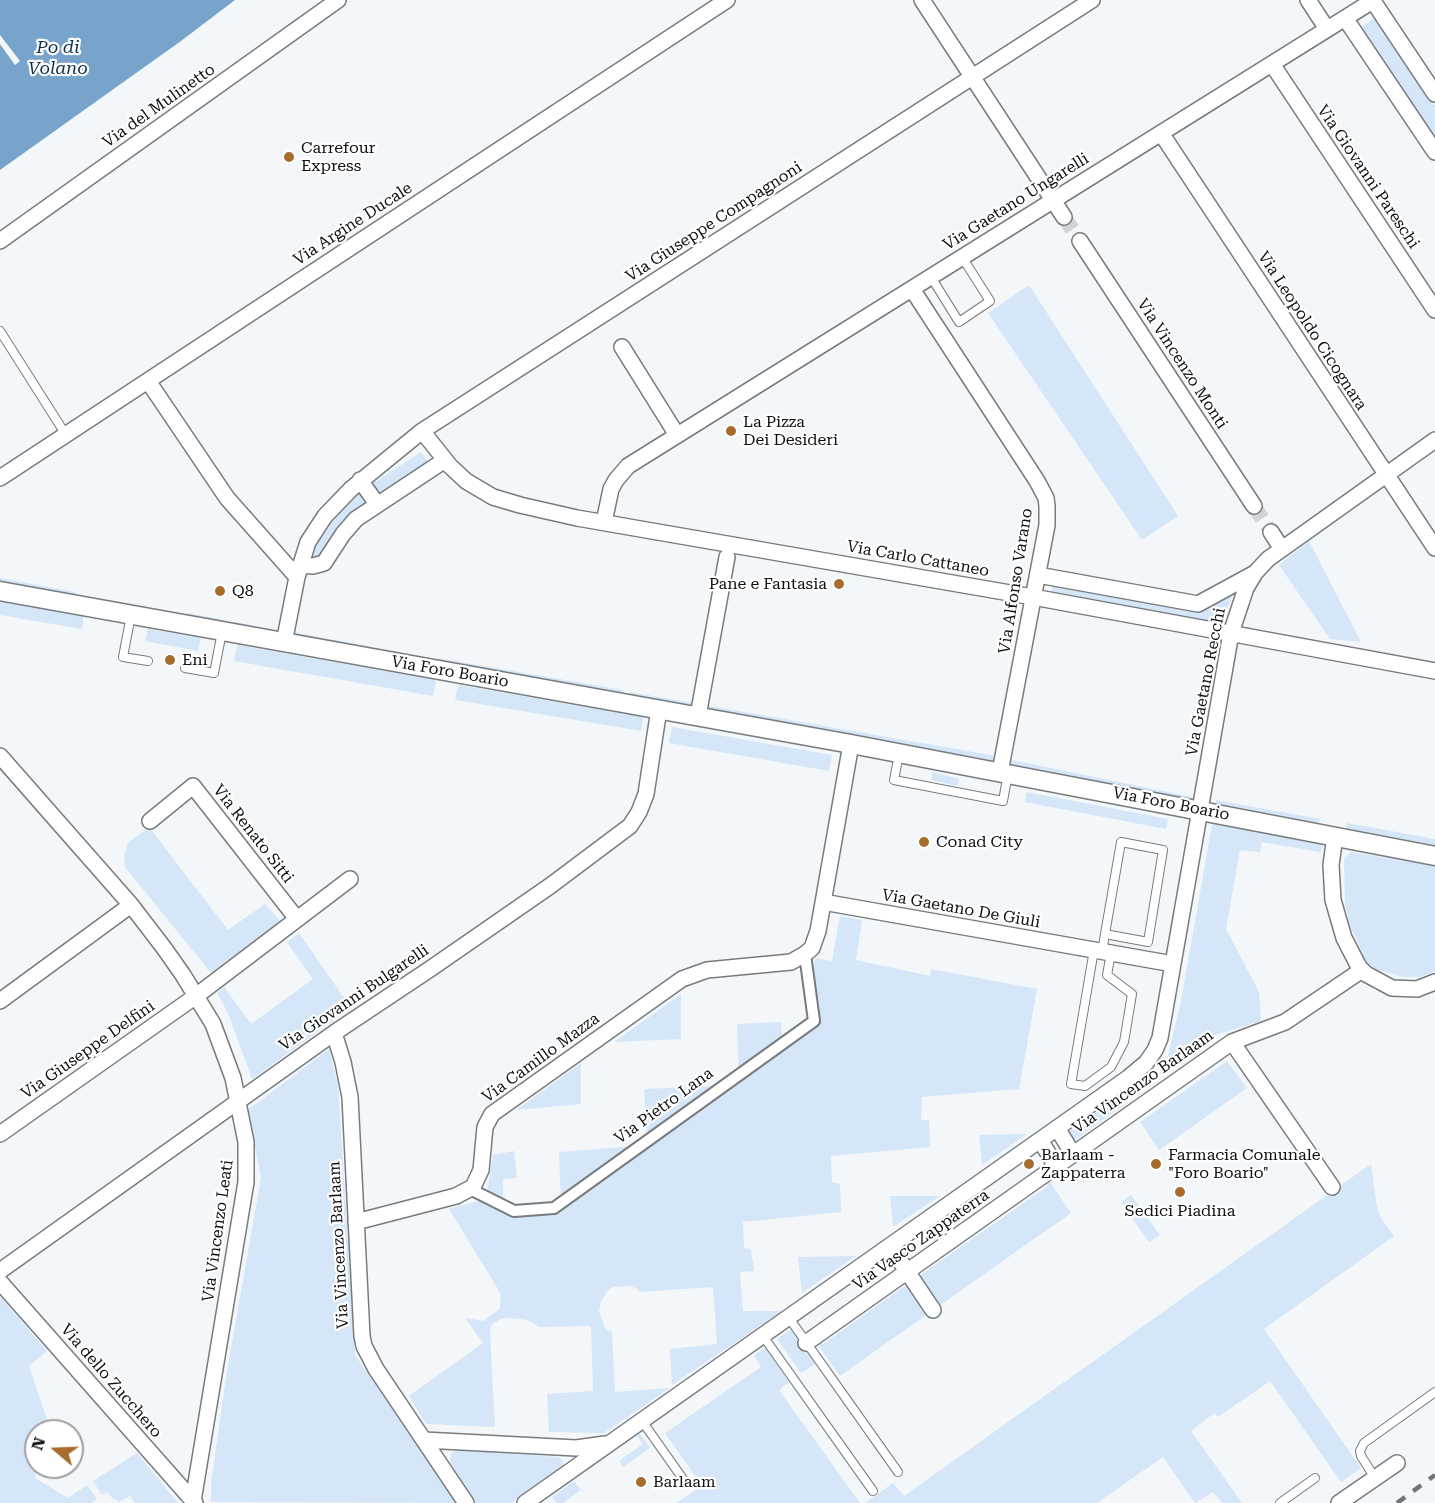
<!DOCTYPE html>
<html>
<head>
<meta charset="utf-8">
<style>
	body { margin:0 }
	#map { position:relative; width:1435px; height:1503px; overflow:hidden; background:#f3f7fa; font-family:"Roboto Serif",serif }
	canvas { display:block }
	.north { position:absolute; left:24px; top:1419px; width:60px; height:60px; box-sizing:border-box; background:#fff; border:2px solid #9f9f9f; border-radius:50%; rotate:289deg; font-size:16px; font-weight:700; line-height:24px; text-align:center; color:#0e0f10 }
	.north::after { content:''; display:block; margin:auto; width:21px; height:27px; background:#a66c2b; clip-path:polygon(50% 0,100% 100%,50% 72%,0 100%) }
</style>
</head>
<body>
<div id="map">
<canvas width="1435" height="1503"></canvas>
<div class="north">N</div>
</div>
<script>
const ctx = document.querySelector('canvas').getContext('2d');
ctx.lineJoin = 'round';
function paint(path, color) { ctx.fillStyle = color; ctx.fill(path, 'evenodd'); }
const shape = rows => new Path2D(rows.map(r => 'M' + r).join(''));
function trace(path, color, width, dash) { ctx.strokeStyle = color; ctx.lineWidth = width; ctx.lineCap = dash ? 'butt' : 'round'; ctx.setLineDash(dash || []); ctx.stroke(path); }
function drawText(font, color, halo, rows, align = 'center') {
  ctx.font = font + ' "Roboto Serif",serif'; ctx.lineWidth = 4.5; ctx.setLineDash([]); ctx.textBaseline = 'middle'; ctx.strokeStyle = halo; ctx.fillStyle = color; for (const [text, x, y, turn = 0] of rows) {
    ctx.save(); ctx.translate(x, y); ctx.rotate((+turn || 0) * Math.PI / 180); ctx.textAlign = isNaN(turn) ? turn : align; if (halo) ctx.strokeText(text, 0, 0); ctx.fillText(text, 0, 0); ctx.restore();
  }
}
paint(shape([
	[1376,17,1435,106,1435,140,1360,28],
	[1029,285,1178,516,1142,540,988,313],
	[421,452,429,463,378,496,370,485],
	[361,492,367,503,323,558,311,560,313,551,335,519],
	[1309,541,1361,642,1330,639,1279,565],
	[0,578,75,592,76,600,0,587],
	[1053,581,1198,608,1234,590,1221,627,1051,598],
	[0,597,84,612,82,629,0,615],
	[187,613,251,625,250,633,186,621],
	[148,629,201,638,198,651,145,641],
	[293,632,418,656,418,662,293,640],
	[237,645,436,680,433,696,234,661],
	[437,658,623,690,621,699,436,667],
	[458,685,643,717,641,731,455,700],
	[630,692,996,756,995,765,629,700],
	[672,727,832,755,829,771,669,743],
	[1007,759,1197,798,1196,803,1007,767],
	[933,772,959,779,958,786,931,780],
	[1027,792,1168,819,1166,829,1025,802],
	[1216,800,1320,819,1318,828,1215,808],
	[1213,819,1323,841,1321,852,1262,842,1260,852,1240,850,1226,929,1259,992,1261,1021,1212,1036,1206,1034,1166,1064,1181,1001],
	[1347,823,1435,839,1435,851,1345,835],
	[149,827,228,930,265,904,281,922,211,973,125,867,124,856,128,843],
	[1351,852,1435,866,1435,972,1419,977,1403,977,1379,970,1367,964,1350,925,1345,904,1344,858],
	[840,916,862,920,856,960,930,976,931,969,1037,989,1019,1089,922,1097,921,1120,929,1120,930,1147,831,1156,832,1182,840,1184,841,1212,743,1222,744,1248,751,1249,754,1271,740,1272,743,1311,782,1311,672,1385,670,1349,717,1344,713,1287,639,1292,636,1288,629,1286,614,1287,609,1289,601,1301,599,1312,606,1330,612,1331,615,1392,670,1388,604,1433,549,1432,547,1394,593,1391,591,1326,539,1327,527,1320,510,1318,501,1319,492,1324,490,1331,495,1427,426,1424,409,1396,483,1343,465,1318,484,1321,500,1308,501,1294,449,1209,486,1199,493,1155,514,1151,517,1178,503,1179,503,1196,510,1206,561,1206,559,1152,648,1145,644,1089,739,1085,737,1024,781,1022,782,1041,819,1019,814,971,815,958,832,961],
	[299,933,351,1008,252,1079,228,1013,217,993,224,987,251,1024,313,979,287,942],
	[681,994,681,1039,614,1042],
	[329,1049,338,1084,355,1355,458,1503,211,1502,211,1484,226,1377,261,1178,248,1110],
	[1227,1061,1247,1088,1159,1150,1140,1122],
	[581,1063,581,1104,516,1110],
	[1119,1096,1125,1104,1072,1142,1066,1134],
	[1027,1134,982,1165,979,1135],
	[1371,1164,1377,1208,1381,1218,1394,1236,1264,1329,1361,1468,1341,1482,1270,1381,1218,1417,1214,1413,1191,1431,1242,1503,1222,1503,1213,1492,1195,1503,1163,1457,1097,1503,865,1503,893,1483,904,1496],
	[1046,1176,1071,1213,939,1306,919,1276,1048,1186,1043,1178],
	[1131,1195,1160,1235,1149,1242,1121,1202],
	[890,1196,940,1196,893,1227],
	[856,1256,802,1293,798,1257],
	[909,1283,929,1313,840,1376,815,1341,819,1339,823,1344],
	[0,1296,47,1351,29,1366,51,1431,36,1431,36,1467,39,1467,35,1478,68,1498,87,1485,97,1499,91,1503,0,1503],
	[791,1329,815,1364,801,1373,777,1339],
	[765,1348,789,1382,779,1390,860,1503,676,1503,702,1486,665,1433,761,1367,754,1355],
	[640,1434,650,1448,623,1467,619,1461,643,1444,637,1436],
	[457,1450,558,1457,563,1461,563,1466,558,1472,512,1503,476,1503,450,1462,451,1454],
	[137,1453,178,1503,135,1503,130,1496,119,1502,112,1498,107,1492,102,1495,93,1481],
	[574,1481,581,1490,563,1503,557,1503,552,1497]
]), '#d4e6f7');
paint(shape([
	[0,0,235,0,181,41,0,170]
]), '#78a4cb');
paint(shape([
	[0,35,20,61,15,65,0,44]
]), '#f3f7fa');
trace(shape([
	[1064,217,1080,241],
	[1254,506,1271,532]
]), '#d1d4d7', 15, [15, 8]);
const service = shape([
	[931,277,959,322,990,301,962,257],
	[0,331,66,435],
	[131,615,123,657,148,661],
	[185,668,214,673,222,632],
	[899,754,894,780,1003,801,1008,773],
	[1094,950,1071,1084,1085,1086,1111,1067,1124,1042,1132,994,1107,975,1111,953],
	[1102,952,1105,934,1121,842,1163,850,1148,942,1105,934],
	[789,1318,898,1472],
	[763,1336,873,1491],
	[642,1421,683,1479],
	[1375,1478,1361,1456,1360,1451,1364,1443,1435,1392],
	[1280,1503,1315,1478]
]);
const pedestrian = shape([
	[470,1189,514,1211,554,1208,814,1021,805,954]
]);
const minor = shape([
	[922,0,1064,217],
	[1308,0,1327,29],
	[1373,1,1435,94],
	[1345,18,1435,152],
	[1272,64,1435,310],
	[1161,133,1435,548],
	[0,241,338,0],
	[1080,241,1254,506],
	[912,289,1037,481,1046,498,1047,506,1047,525,1000,772],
	[622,347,677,435],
	[148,381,227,498,297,577],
	[422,431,450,466,466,481,493,497,520,505,577,518,1033,597,1435,671],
	[0,478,727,0],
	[360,480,377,504],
	[604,522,611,489,616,480,628,466,1374,0],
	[1271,532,1282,549],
	[300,565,313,566,324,563,343,534,356,519,445,460],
	[1038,575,1198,604,1255,573],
	[284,643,297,577,308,542,325,516,351,489,422,431,1092,0],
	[698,716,727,557],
	[0,756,131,905,164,948,183,975,213,1024,233,1078,246,1142,246,1182,193,1501],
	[150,821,193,786,297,919],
	[1335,836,1331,865,1333,900,1344,938,1359,967,1366,974,1392,988,1417,989,1435,982],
	[823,902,1173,964],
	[0,1001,131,905],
	[334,1033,343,1062,350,1097,362,1336,364,1346,376,1369,466,1503],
	[1232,1042,1332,1187],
	[1057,1128,1073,1154],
	[0,1134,196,996,350,879],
	[1040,1140,1056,1166],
	[356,1222,456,1196,473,1187,481,1170,485,1127,492,1114,682,979,707,970,791,962,805,954,812,948,818,931,851,744],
	[890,1246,933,1310],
	[0,1271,334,1033,430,969,550,886,630,826,639,812,646,794,659,709],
	[0,1282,195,1503],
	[806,1343,1232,1042,1285,1022,1362,970],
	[424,1440,576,1448,605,1444],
	[525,1503,1128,1078,1146,1063,1155,1050,1160,1038,1231,633,1246,588,1255,573,1268,559,1435,440],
	[1339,1503,1397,1463]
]);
const tertiary = shape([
	[0,591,851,744,1435,856]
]);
trace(service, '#787b7e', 10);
trace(pedestrian, '#787b7e', 14);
trace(minor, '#787b7e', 18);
trace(tertiary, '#787b7e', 21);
trace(service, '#fff', 8);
trace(pedestrian, '#fff', 10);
trace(minor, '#fff', 15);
trace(tertiary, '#fff', 18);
trace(shape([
	[1397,1503,1435,1475]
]), '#727476', 4.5, [10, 10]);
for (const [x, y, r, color] of [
	[289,157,6,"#a66c2b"],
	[731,431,6,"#a66c2b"],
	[839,584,6,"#a66c2b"],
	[220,591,6,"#a66c2b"],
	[170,660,6,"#a66c2b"],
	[924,842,6,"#a66c2b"],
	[1029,1164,6,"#a66c2b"],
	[1156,1164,6,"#a66c2b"],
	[1180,1192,6,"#a66c2b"],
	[641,1482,6,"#a66c2b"]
]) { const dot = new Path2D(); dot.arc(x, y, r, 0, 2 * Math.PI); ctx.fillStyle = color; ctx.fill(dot); trace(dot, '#fff', 2); }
drawText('16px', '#0e0f10', '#fff', [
	["Via del Mulinetto",159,106,-35],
	["Via Giovanni Pareschi",1368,177,56],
	["Via Gaetano Ungarelli",1016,202,-32],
	["Via Giuseppe Compagnoni",714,222,-33],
	["Via Argine Ducale",353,224,-33],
	["Via Leopoldo Cicognara",1312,331,57],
	["Via Vincenzo Monti",1182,364,57],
	["Via Carlo Cattaneo",918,559,10],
	["Via Alfonso Varano",1016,581,-81],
	["Via Foro Boario",450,672,10],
	["Via Gaetano Recchi",1206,682,-79],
	["Via Foro Boario",1171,804,11],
	["Via Renato Sitti",253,834,52],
	["Via Gaetano De Giuli",961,909,10],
	["Via Giovanni Bulgarelli",354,998,-34],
	["Via Giuseppe Delfini",88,1050,-35],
	["Via Camillo Mazza",541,1058,-36],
	["Via Vincenzo Barlaam",1143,1082,-35],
	["Via Pietro Lana",664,1106,-36],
	["Via Vincenzo Leati",218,1231,-82],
	["Via Vasco Zappaterra",921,1240,-35],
	["Via Vincenzo Barlaam",339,1245,-93],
	["Via dello Zucchero",111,1381,49]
]);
drawText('16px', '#0e0f10', '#fff', [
	["Carrefour",301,148],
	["Express",301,166],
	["La Pizza",743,422],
	["Dei Desideri",743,440],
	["Pane e Fantasia",827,584,"right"],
	["Q8",232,591],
	["Eni",182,660],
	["Conad City",936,842],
	["Barlaam -",1041,1155],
	["Zappaterra",1041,1173],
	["Farmacia Comunale",1168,1155],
	["\"Foro Boario\"",1168,1173],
	["Sedici Piadina",1180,1211,"center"],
	["Barlaam",653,1482]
], 'left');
drawText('italic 18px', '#0f324c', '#fff', [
	["Po di",58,48],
	["Volano",58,69]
]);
</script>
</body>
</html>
